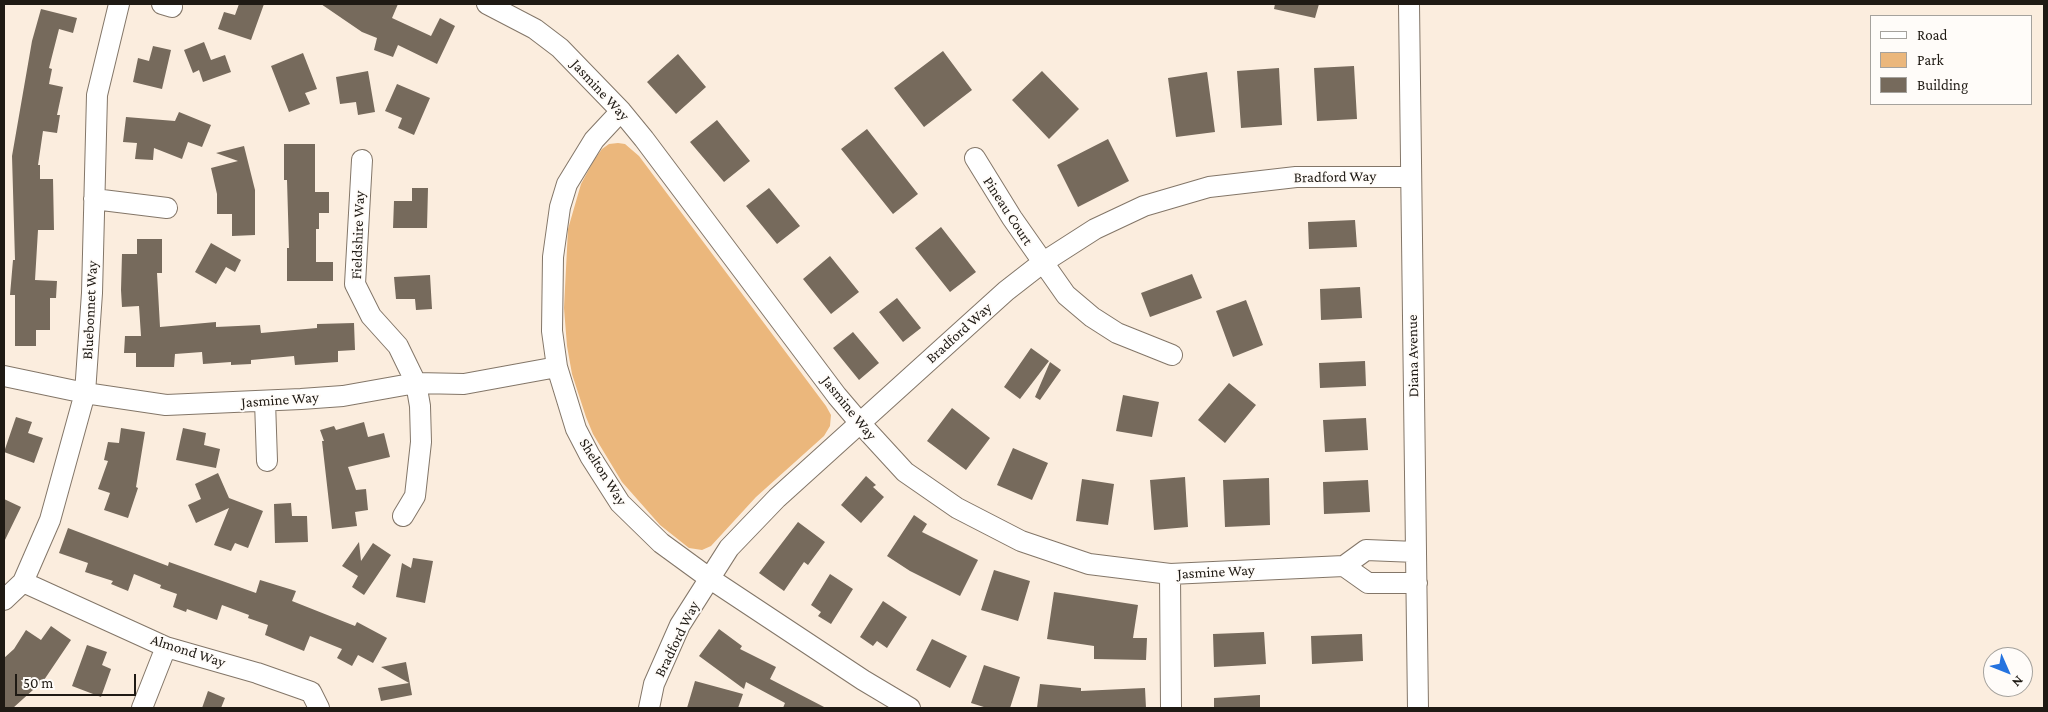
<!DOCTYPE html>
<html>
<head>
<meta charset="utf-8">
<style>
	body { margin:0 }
	#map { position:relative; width:2048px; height:712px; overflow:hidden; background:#fbedde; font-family:"Crimson Pro",serif }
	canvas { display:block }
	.frame { position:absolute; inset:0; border:5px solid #1f1a14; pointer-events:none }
	.legend { position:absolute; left:1870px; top:15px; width:162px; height:90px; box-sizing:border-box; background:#fffcf9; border:1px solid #a5a29d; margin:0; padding:6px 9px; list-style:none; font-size:15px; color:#1f1a14 }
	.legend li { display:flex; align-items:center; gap:10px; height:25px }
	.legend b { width:25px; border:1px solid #a5a29d }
	.north { position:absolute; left:1983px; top:647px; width:50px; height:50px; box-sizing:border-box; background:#fffcf9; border:1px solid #a5a29d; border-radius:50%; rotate:134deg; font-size:14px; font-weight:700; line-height:20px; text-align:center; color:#1f1a14 }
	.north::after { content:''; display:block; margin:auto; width:18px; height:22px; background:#2573df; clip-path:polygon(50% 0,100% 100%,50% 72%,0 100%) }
	.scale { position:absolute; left:15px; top:674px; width:121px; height:22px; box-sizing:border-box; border:2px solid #1f1a14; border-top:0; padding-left:6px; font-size:15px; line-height:18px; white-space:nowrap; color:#1f1a14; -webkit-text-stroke:4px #fffcf9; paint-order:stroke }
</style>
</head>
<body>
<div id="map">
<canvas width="2048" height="712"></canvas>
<div class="frame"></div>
<ul class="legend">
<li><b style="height:6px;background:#fff"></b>Road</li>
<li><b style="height:14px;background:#ebb77c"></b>Park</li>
<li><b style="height:14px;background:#766a5c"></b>Building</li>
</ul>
<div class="north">N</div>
<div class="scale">50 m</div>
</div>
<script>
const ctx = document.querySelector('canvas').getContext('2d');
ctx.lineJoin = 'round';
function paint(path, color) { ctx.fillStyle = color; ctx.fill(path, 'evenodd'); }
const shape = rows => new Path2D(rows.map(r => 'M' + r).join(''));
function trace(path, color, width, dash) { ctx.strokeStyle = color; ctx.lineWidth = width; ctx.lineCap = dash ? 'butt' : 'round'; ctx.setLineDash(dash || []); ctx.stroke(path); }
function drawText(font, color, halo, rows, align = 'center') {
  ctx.font = font + ' "Crimson Pro",serif'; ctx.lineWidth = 4; ctx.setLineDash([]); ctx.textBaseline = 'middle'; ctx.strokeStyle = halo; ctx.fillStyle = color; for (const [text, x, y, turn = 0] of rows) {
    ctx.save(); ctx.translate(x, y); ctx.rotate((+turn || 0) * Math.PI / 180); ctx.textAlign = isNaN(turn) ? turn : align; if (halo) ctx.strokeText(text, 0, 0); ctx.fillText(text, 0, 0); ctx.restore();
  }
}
paint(shape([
	[618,143,625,144,639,156,826,406,831,415,830,426,824,436,756,497,711,546,702,550,689,548,660,525,622,482,593,434,586,417,572,374,567,346,564,308,568,229,581,184,594,160,602,149,609,144]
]), '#ebb77c');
paint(shape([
	[239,4,264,4,251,40,218,29,224,12,235,15],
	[321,4,398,4,392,18,431,36,440,18,455,26,437,64,398,45,393,57,374,50,377,38,362,32],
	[1275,4,1319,4,1315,18,1274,9],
	[41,9,77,18,73,33,59,29,49,68,52,69,49,84,63,87,57,115,60,115,57,133,43,131,38,165,40,165,40,179,53,179,54,230,38,230,35,280,57,281,56,298,50,298,50,330,36,330,36,346,15,346,15,295,10,295,13,260,15,260,12,156,32,41],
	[204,42,211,60,225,55,231,72,203,82,199,70,193,73,184,50],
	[153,46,171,50,162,89,133,82,138,58,149,61],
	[943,51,972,90,924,127,894,88],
	[303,53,317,89,305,93,310,104,289,112,271,66],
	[678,54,706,87,676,114,647,82],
	[1354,66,1357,119,1317,121,1314,68],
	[1279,68,1282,125,1241,128,1237,71],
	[368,71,375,112,358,115,356,102,340,104,336,77],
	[1042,71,1079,109,1049,139,1012,100],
	[1207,72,1215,132,1176,137,1168,78],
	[397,84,430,98,414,135,398,128,402,118,385,111],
	[179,112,211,125,202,147,188,142,182,159,154,148,153,160,135,159,137,143,123,142,126,117,175,121],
	[717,120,750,161,724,182,690,142],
	[867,129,918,194,893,214,841,149],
	[1108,139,1129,181,1078,207,1057,165],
	[284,144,315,144,315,192,329,192,329,213,319,213,319,229,316,229,316,262,333,262,333,281,287,281,287,248,289,248,287,180,284,180],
	[244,146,255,190,255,235,232,236,232,214,217,214,217,194,211,168,238,161,216,153],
	[412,188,428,188,427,228,393,228,394,201,412,201],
	[769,188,800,226,777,244,746,206],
	[1355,220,1357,247,1309,249,1308,222],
	[941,227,976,272,950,292,915,248],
	[137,239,162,239,162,273,157,273,160,327,216,322,216,327,260,325,261,333,317,328,317,324,354,323,355,350,338,351,338,362,295,365,294,356,251,360,251,364,231,365,231,362,203,364,202,352,175,354,174,367,136,367,136,353,124,353,125,336,141,336,139,306,122,307,121,290,122,254,137,254],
	[211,243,241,260,235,272,226,267,216,284,195,272],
	[830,256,859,292,831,314,803,279],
	[1192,274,1202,298,1150,317,1141,293],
	[430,275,432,309,416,310,415,299,396,299,394,277],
	[1360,287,1362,318,1321,320,1320,289],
	[897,298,921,328,903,342,879,312],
	[1246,300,1263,345,1233,357,1216,311],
	[853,332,879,363,859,380,833,348],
	[1031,348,1049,361,1020,399,1004,387],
	[1365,361,1366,386,1320,388,1319,363],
	[1050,362,1061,370,1040,400,1035,397],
	[1229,383,1256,405,1225,443,1198,420],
	[1123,395,1159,402,1152,437,1116,431],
	[952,408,990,438,966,470,927,441],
	[16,417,32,422,28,433,43,438,34,463,4,452],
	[1366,418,1368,450,1325,452,1323,420],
	[364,422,368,437,384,433,390,457,348,467,356,490,366,489,368,510,355,512,357,526,332,529,322,441,324,441,320,430,334,426,336,430],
	[121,428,145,432,136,487,138,488,128,518,104,510,110,493,98,489,108,461,104,460,108,442,119,443],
	[183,428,206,433,204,445,220,449,216,468,176,460],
	[1013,448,1048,463,1032,500,997,485],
	[218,473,229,498,263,511,248,548,235,543,231,551,214,545,229,508,196,523,188,505,201,499,195,484],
	[866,476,876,485,873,487,884,497,861,523,841,505],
	[1185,477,1188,527,1154,530,1150,480],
	[1269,478,1270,525,1225,527,1223,480],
	[1082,479,1114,484,1108,525,1076,521],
	[1368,480,1370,512,1324,514,1323,482],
	[4,499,21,507,4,542],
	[291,503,292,516,307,516,308,542,275,543,274,504],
	[914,515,927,524,922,532,978,560,960,596,910,571,887,556],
	[798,522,825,542,808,565,804,562,784,591,759,573],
	[68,528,168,566,169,562,256,593,260,580,296,591,292,601,355,626,357,622,387,638,373,663,358,655,352,666,337,658,342,649,310,636,304,651,265,635,268,625,248,618,249,615,222,605,217,620,187,609,186,612,173,607,177,594,160,588,161,585,134,574,128,591,111,584,113,581,85,572,88,563,59,553],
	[359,542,361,561,373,543,391,555,364,595,352,587,358,576,342,566],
	[413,558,433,561,425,603,396,597,402,563,411,568],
	[994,570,1030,581,1018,621,981,610],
	[830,574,853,589,831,624,818,616,821,612,811,605],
	[1054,592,1138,605,1133,638,1147,638,1146,660,1094,659,1094,646,1047,639],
	[883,601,907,617,887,648,877,641,873,646,860,637],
	[51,626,71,640,44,680,13,708,4,708,4,658,14,649,26,630,41,640],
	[719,629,742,646,740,649,776,667,770,679,826,708,783,708,785,703,746,682,744,689,699,656],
	[1264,632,1266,664,1214,667,1213,634],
	[1362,634,1363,661,1312,664,1311,636],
	[932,639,967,656,950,688,916,670],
	[87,645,107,652,102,665,111,669,101,697,72,686],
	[406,662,412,695,381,701,378,688,409,683,381,667],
	[984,665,1020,677,1010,708,987,708,971,703],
	[695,681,743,694,738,708,687,708],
	[1040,684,1081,688,1081,691,1145,688,1146,708,1037,708],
	[208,691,225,698,221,708,202,708],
	[1260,695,1260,708,1214,708,1214,698]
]), '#766a5c');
const minor = shape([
	[162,4,172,7],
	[487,4,535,29,560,48,621,111,644,139,837,396,860,423,905,472,957,508,1021,541,1089,564,1170,574,1344,566,1366,550,1416,552],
	[1409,4,1418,708],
	[621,111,594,140,567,184,560,207,553,257,552,331,557,367,576,429,590,456,620,503,661,543,709,578,863,680,910,708],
	[975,158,1012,218,1066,295,1092,317,1117,333,1172,355],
	[362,160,355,284,371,316,398,346,416,383,420,406,421,442,415,496,403,516],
	[94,199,167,208],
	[4,376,85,393,166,405,301,399,343,396,416,383,464,384,557,367],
	[265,401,267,461],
	[1344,566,1368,583,1417,583],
	[1170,574,1171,708],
	[23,582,166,647,257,673,311,692,319,708],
	[4,600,23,582,50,520,85,393,92,293,97,95,119,4],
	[142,708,166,647],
	[649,708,654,684,680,625,729,548,777,498,1006,291,1042,263,1095,229,1144,206,1209,187,1296,177,1411,177]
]);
trace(minor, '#837668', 22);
trace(minor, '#fff', 20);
drawText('15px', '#1f1a14', '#fffcf9', [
	["Jasmine Way",600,90,47],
	["Bradford Way",1335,177,-1],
	["Pineau Court",1008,211,57],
	["Fieldshire Way",358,235,-88],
	["Bluebonnet Way",90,310,-87],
	["Bradford Way",959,333,-42],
	["Diana Avenue",1413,356,-91],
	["Jasmine Way",280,400,-4],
	["Jasmine Way",849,408,51],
	["Shelton Way",603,472,58],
	["Jasmine Way",1216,572,-3],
	["Bradford Way",677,639,-64],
	["Almond Way",188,651,18]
]);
</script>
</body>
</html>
